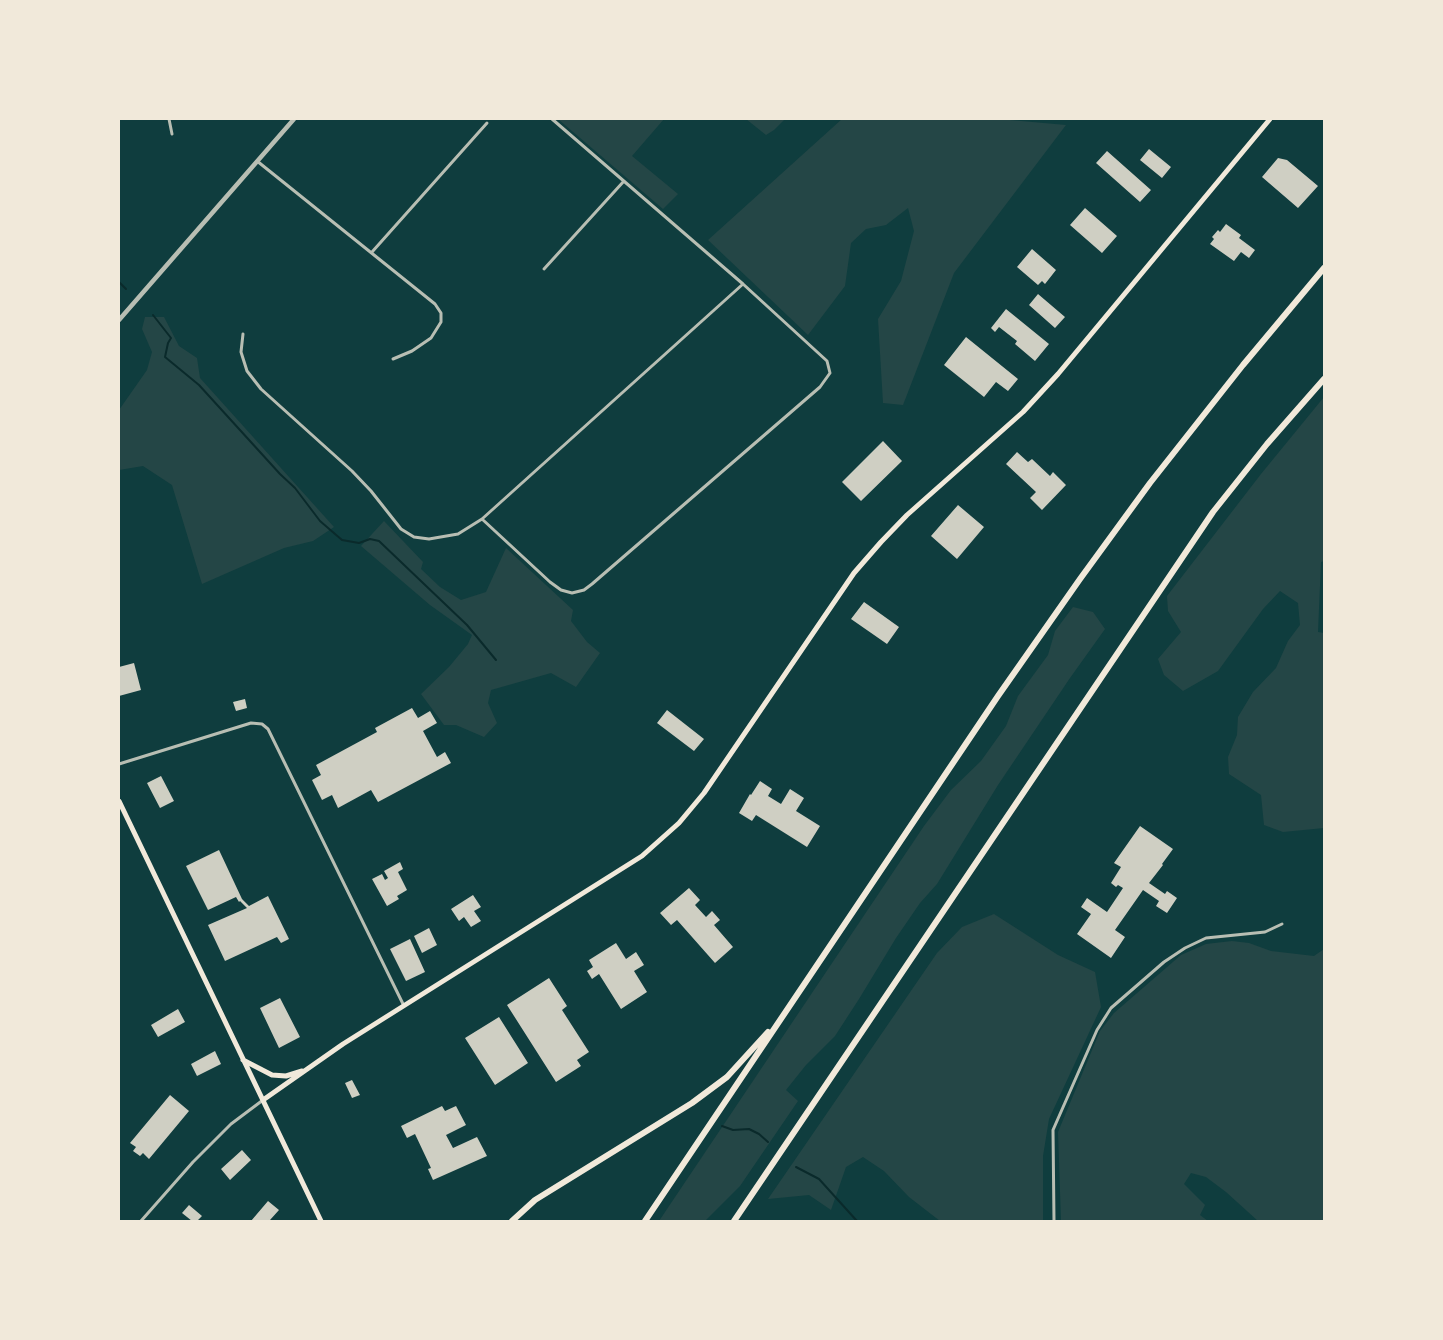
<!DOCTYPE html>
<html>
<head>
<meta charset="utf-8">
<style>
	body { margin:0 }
	#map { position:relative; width:1443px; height:1340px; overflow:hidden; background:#0f3d3e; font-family:Helvetica,sans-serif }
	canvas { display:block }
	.frame { position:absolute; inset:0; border:120px solid #f1e9da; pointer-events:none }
</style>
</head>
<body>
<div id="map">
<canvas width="1443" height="1340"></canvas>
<div class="frame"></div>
</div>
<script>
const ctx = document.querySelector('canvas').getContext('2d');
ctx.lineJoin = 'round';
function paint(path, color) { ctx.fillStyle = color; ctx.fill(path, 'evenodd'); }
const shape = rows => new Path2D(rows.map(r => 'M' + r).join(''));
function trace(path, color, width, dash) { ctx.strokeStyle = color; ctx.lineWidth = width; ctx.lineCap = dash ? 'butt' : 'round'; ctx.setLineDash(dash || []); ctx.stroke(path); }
paint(shape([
	[558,119,664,119,632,156,678,194,663,209],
	[746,119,785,119,774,130,766,135],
	[842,119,999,119,1066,125,954,273,903,405,883,403,878,319,901,281,914,231,908,208,886,225,866,229,851,243,845,286,808,335,708,240],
	[145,317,164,317,179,346,197,358,200,378,334,527,313,541,284,548,202,584,172,485,143,466,119,470,119,410,147,370,152,352,142,329],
	[1324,397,1324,561,1321,562,1318,632,1324,633,1324,828,1283,832,1264,825,1261,795,1229,774,1228,757,1237,735,1238,717,1253,692,1276,668,1288,641,1300,625,1298,603,1280,591,1263,609,1218,671,1183,691,1164,675,1158,659,1181,632,1168,611,1167,596,1261,474],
	[384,521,423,562,421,569,440,587,461,600,486,592,506,548,573,610,571,621,587,642,600,653,576,687,551,673,491,690,488,703,497,723,484,737,456,725,444,725,421,694,449,667,468,644,472,635,430,605,361,546],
	[1073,607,1093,612,1105,629,1070,678,998,785,937,884,920,903,896,938,859,999,835,1036,806,1065,786,1090,798,1101,740,1186,705,1221,659,1221,924,826,951,790,981,761,1006,726,1018,696,1048,655,1055,631],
	[994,914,1058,955,1095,972,1101,1007,1049,1119,1043,1156,1043,1221,940,1221,909,1197,884,1171,863,1157,846,1167,831,1210,809,1195,768,1199,937,953,962,927],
	[1232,941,1249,943,1271,951,1314,956,1324,949,1324,1221,1258,1221,1226,1192,1206,1177,1191,1173,1184,1184,1205,1205,1200,1215,1208,1221,1061,1221,1058,1132,1100,1031,1114,1013,1181,955,1206,944]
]), '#244646');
trace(shape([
	[119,282,126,289],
	[153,315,171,338,168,343,165,357,199,385,280,474,295,488,320,521,342,540,359,543,370,539,379,541,467,625,496,660],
	[722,1126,733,1130,749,1129,759,1134,768,1142],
	[796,1167,819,1179,857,1221]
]), '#0a2a2b', 2);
paint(shape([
	[1149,149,1171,167,1162,178,1140,160],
	[1107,151,1151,190,1140,202,1096,163],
	[1278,158,1287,160,1318,186,1298,208,1262,177],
	[1085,208,1117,236,1102,253,1070,225],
	[1226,224,1241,235,1239,238,1255,250,1249,258,1241,252,1234,261,1210,244,1214,239,1212,237,1218,230,1220,232],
	[1032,249,1056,270,1045,284,1042,281,1038,285,1017,267],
	[1038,294,1065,317,1055,328,1029,305],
	[1006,309,1049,344,1035,361,1015,344,1017,341,999,327,995,332,991,328],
	[966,337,1018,379,1008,391,996,382,984,397,944,365],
	[883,441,902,461,861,501,842,482],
	[1017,452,1028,462,1032,459,1050,476,1053,472,1066,485,1042,510,1030,498,1036,492,1006,464],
	[958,505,984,527,957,559,931,536],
	[864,602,899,627,887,644,851,619],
	[134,663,141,690,119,696,119,667],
	[245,699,247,708,236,711,233,702],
	[412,708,418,718,430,711,437,723,423,731,437,757,445,752,451,763,378,802,371,790,338,808,332,795,322,800,312,780,321,775,316,765,377,732,375,728],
	[667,710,704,739,694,751,657,723],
	[161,776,174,801,160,808,147,783],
	[760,781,772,789,768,796,781,804,790,789,804,798,796,811,820,826,807,847,756,815,752,821,739,813,750,794,751,795],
	[1140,826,1173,849,1162,864,1163,865,1149,883,1165,894,1167,891,1177,898,1167,913,1156,906,1159,901,1143,890,1115,930,1125,937,1111,958,1077,934,1091,914,1081,907,1087,898,1107,912,1123,888,1118,885,1116,887,1111,883,1121,867,1114,863],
	[219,850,242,899,249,906,268,896,289,939,281,943,277,937,225,961,208,925,247,908,240,901,239,902,236,897,208,910,186,866],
	[400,862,403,869,398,872,407,890,397,896,399,899,387,906,372,879,382,874,385,880,388,878,384,871],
	[689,888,700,900,695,905,706,917,712,911,720,920,714,925,733,947,715,963,677,920,671,925,660,913],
	[473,895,481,907,474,911,481,921,471,927,464,917,459,921,451,909],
	[429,928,437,945,422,953,414,936],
	[410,939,425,972,406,981,390,949],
	[616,943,626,959,636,952,644,965,634,971,647,992,621,1009,599,974,592,979,587,971,593,967,589,960],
	[549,978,567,1006,562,1010,589,1052,577,1060,581,1066,556,1082,507,1005],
	[280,998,300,1037,279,1048,260,1008],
	[178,1009,185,1022,158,1037,151,1025],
	[499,1017,528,1063,495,1085,465,1038],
	[215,1051,221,1064,197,1076,191,1064],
	[352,1080,360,1095,352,1098,345,1083],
	[170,1095,189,1111,149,1159,143,1153,140,1156,133,1151,136,1147,130,1143],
	[442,1106,445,1111,456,1106,466,1125,446,1135,453,1148,477,1137,487,1156,433,1180,428,1169,431,1168,415,1134,407,1138,401,1126],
	[242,1150,251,1160,230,1180,221,1169],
	[268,1201,279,1210,270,1220,272,1221,251,1221],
	[189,1205,202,1216,197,1221,192,1221,182,1213]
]), '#cfcfc3');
trace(shape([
	[169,119,172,134],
	[552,119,743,284,827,361,830,373,820,387,592,584,584,590,572,593,561,590,550,582,482,519,743,284],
	[257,161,435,304,441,313,441,322,431,338,412,351,393,359],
	[372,252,487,123],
	[544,269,624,181],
	[243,334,241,352,247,371,261,389,352,471,371,491,401,529,414,537,429,539,458,534,482,519],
	[119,764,251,723,262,724,268,729,404,1006],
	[141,1221,193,1162,231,1124,263,1100],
	[1054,1221,1053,1130,1097,1030,1111,1008,1164,962,1185,948,1206,938,1265,932,1282,924]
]), '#b8beb3', 3);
trace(shape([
	[119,320,294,119]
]), '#b8beb3', 4.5);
trace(shape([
	[119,801,321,1221],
	[243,1060,272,1075,286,1076,302,1071],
	[263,1100,343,1044,642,856,679,823,704,793,854,573,881,542,907,515,1023,412,1058,374,1270,119]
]), '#f1e9da', 5);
trace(shape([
	[512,1221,535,1200,692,1103,727,1077,768,1032],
	[645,1221,998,696,1080,579,1150,483,1243,365,1324,268],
	[734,1221,1213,512,1267,444,1324,379]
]), '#f1e9da', 6);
</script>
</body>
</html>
